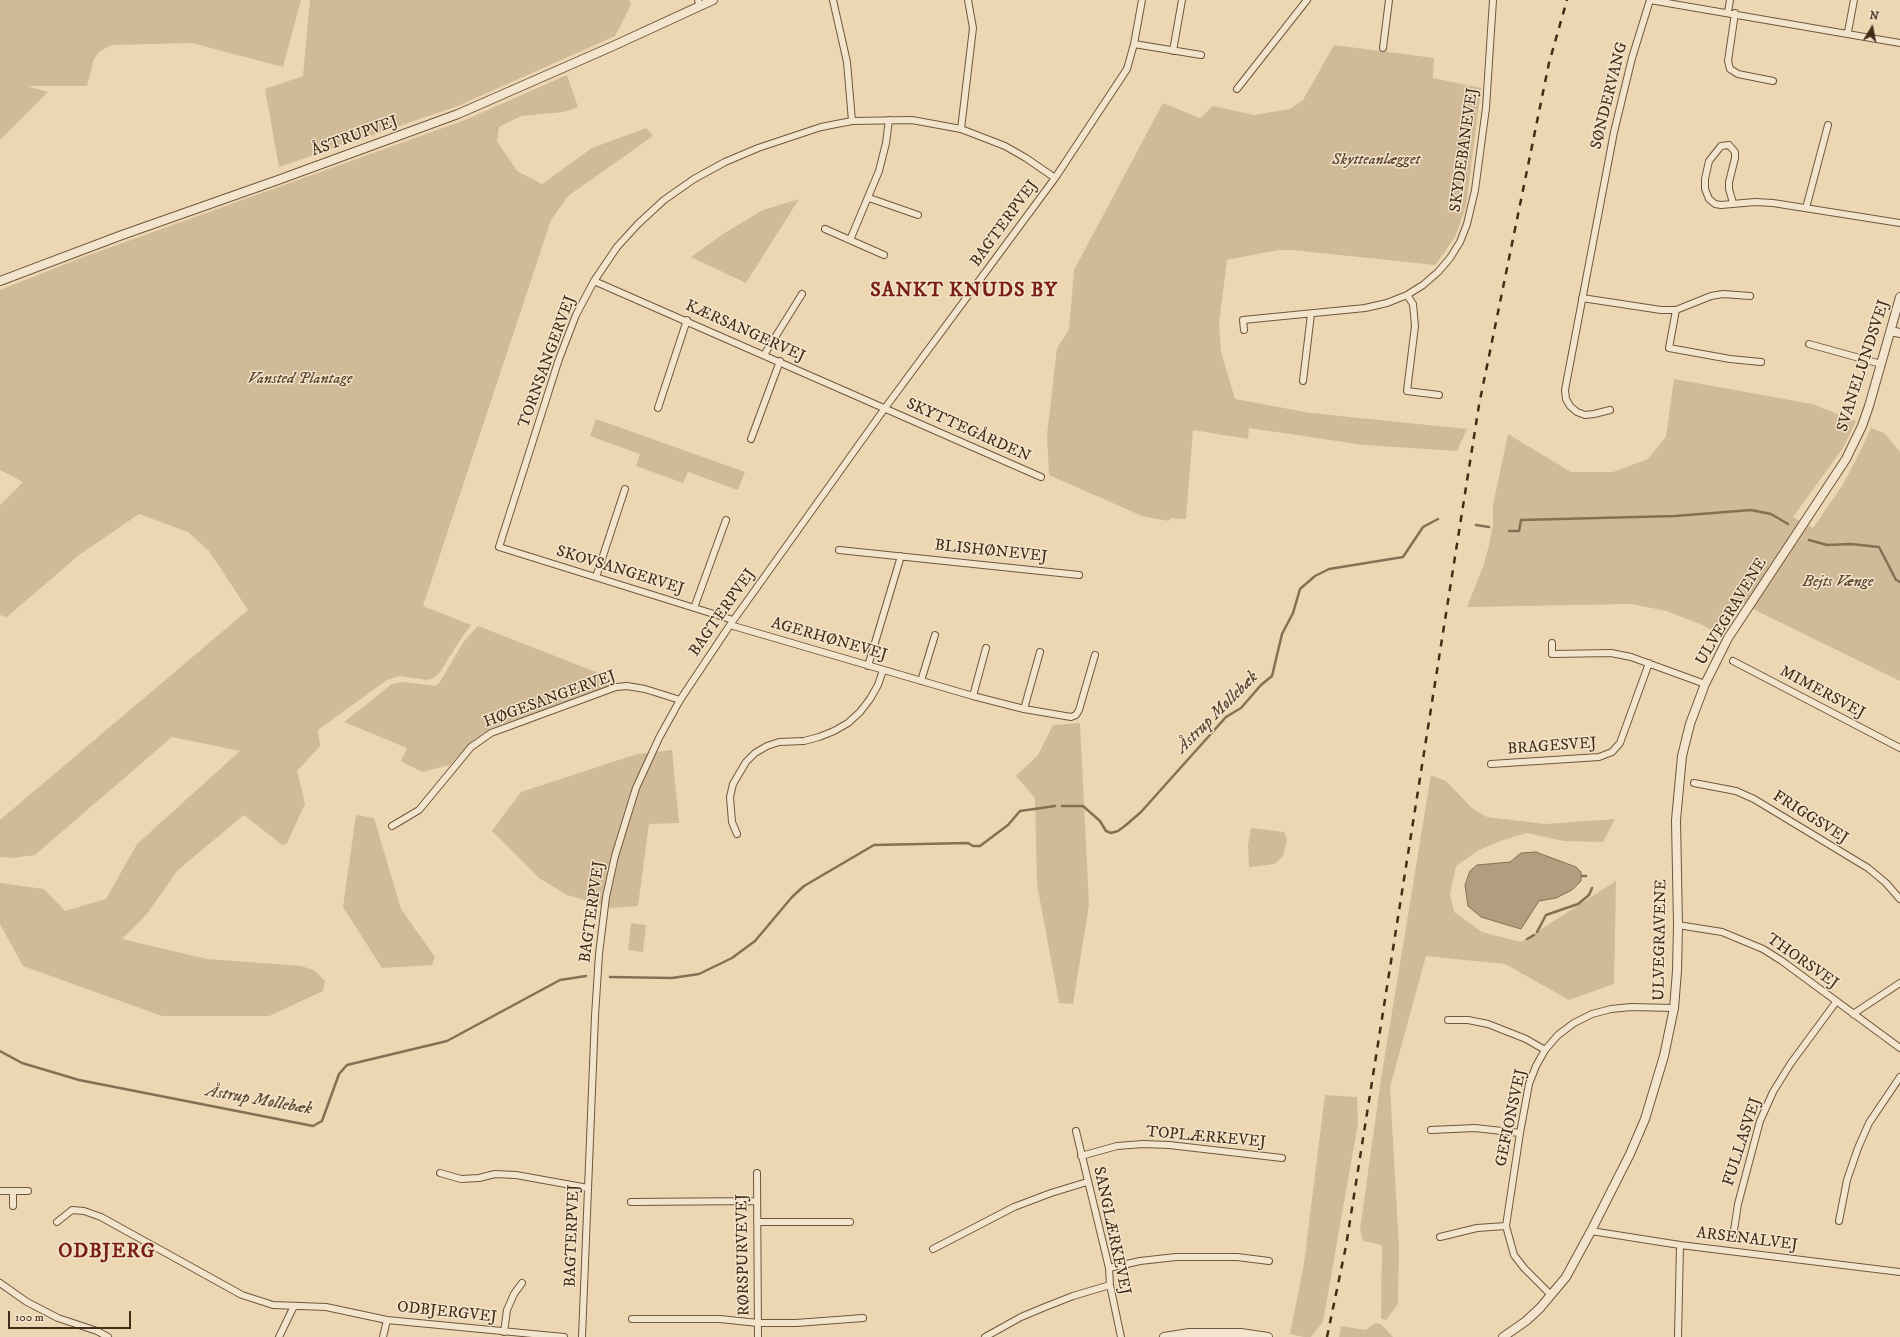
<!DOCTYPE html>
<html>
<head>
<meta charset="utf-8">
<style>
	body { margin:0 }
	#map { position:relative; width:1900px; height:1337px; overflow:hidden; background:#edd7b2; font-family:"IM FELL DW Pica",serif }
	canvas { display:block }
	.north { position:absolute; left:1852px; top:8px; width:40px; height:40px; -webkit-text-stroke:3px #f3e5cd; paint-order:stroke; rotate:10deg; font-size:11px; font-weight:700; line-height:16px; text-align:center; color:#432c18 }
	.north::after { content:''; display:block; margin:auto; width:14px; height:18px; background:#432c18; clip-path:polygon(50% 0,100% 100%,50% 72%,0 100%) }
	.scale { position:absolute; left:8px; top:1311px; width:123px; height:18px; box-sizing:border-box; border:2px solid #432c18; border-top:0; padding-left:5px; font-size:12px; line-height:14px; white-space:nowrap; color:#432c18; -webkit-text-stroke:3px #f3e5cd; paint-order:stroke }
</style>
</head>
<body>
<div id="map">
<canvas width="1900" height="1337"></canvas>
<div class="north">N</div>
<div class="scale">100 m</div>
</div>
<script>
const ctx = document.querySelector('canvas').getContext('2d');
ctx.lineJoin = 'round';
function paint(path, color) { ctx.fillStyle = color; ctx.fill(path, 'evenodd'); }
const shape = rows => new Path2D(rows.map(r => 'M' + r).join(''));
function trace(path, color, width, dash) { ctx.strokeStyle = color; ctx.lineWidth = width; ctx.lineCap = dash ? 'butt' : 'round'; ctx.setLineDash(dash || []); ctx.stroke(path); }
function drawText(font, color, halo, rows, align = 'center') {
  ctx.font = font + ' "IM FELL DW Pica",serif'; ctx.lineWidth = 3; ctx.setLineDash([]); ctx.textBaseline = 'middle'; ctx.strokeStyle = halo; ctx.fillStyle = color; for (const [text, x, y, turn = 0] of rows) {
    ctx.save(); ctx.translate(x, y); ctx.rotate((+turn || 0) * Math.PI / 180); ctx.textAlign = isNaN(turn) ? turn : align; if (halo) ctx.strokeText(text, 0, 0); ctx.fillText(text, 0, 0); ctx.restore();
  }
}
paint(shape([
	[0,0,301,0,283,67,192,43,112,45,100,51,94,59,87,86,27,86,48,92,0,140],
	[310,0,629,0,631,5,615,36,458,106,279,167,265,89,303,76],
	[1334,45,1434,58,1433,78,1481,88,1466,206,1456,235,1445,252,1435,265,1292,250,1278,250,1227,260,1219,323,1221,352,1235,399,1311,413,1467,429,1457,451,1364,445,1249,428,1248,439,1193,430,1186,519,1170,518,1169,521,1142,516,1049,475,1047,435,1057,348,1069,330,1074,270,1163,103,1200,118,1213,106,1254,115,1290,109,1303,100],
	[567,75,578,107,564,112,521,116,499,127,497,141,517,171,542,184,592,148,646,128,653,136,568,196,551,220,423,606,471,625,460,640,440,672,434,678,427,680,399,676,387,680,318,730,320,746,297,771,305,804,287,843,282,845,244,815,178,870,146,915,122,939,207,959,301,966,314,970,325,981,323,991,269,1016,162,1016,23,966,0,924,0,883,44,889,65,911,106,899,137,844,240,751,172,737,35,855,12,858,0,857,0,820,248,610,209,551,188,532,139,514,79,555,7,617,0,615,0,505,23,482,0,470,0,290,78,259,465,120],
	[799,199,746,283,691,257,723,234,763,210],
	[1674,379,1812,404,1856,421,1843,448,1793,517,1813,528,1842,486,1856,460,1871,428,1884,433,1900,452,1900,681,1757,611,1740,601,1719,634,1702,625,1667,611,1631,604,1467,607,1484,564,1489,545,1493,525,1493,505,1508,434,1571,472,1613,472,1648,459,1666,437],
	[596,419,745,472,738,490,688,472,683,483,636,466,640,454,590,436],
	[478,626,614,679,615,685,491,728,473,740,450,765,422,772,401,761,407,748,344,722,392,684,403,682,436,686,440,682,464,641],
	[1080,723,1089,905,1073,1004,1059,1003,1037,884,1035,798,1016,776,1038,755,1053,725],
	[672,750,679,823,649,824,638,906,612,908,567,895,539,878,492,831,521,792,637,754],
	[1431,775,1446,781,1472,808,1487,817,1545,824,1615,819,1603,842,1564,841,1527,833,1500,841,1479,850,1456,866,1450,894,1454,912,1482,932,1521,942,1616,881,1614,984,1569,1000,1505,964,1426,956,1390,1087,1399,1248,1398,1304,1386,1320,1381,1318,1382,1245,1363,1241,1360,1230,1381,1079],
	[356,815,374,818,401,909,435,957,432,965,382,968,343,907],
	[1251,828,1284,832,1287,839,1283,856,1275,864,1249,867,1248,845],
	[631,923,646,925,643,952,628,950],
	[1325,1095,1357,1097,1358,1123,1323,1322,1311,1337,1304,1337,1290,1334,1304,1264],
	[1375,1323,1381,1324,1393,1337,1339,1337,1341,1326,1366,1330]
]), '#d0ba98');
const water = shape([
	[1536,852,1576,867,1581,872,1581,881,1572,890,1556,898,1539,901,1521,929,1481,917,1468,906,1465,885,1470,871,1477,865,1510,862,1521,853,1536,852]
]);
paint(water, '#b39d7e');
trace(water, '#867055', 1);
trace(shape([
	[1476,525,1489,527],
	[1509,531,1519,531,1521,520,1675,516,1751,510,1771,514,1788,524],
	[1809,540,1827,545,1851,544,1879,547,1896,580,1900,582],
	[1062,806,1083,806,1100,821,1106,831,1111,833,1118,831,1126,825,1141,812,1226,717,1241,708,1261,685,1272,676,1282,634,1293,613,1300,589,1315,576,1329,569,1403,557,1423,527,1438,519],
	[1582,876,1586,876],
	[1537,932,1546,915,1578,904,1589,895,1592,888],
	[1527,939,1534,935],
	[610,977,672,978,699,974,732,958,755,941,792,897,804,886,874,845,968,843,973,846,980,846,1008,825,1020,811,1055,806],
	[0,1051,22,1063,79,1080,313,1126,322,1121,339,1074,347,1065,447,1041,560,980,586,976]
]), '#867055', 2.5);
const minor = shape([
	[698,0,700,6],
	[833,0,847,62,852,121],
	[1728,12,1730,0],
	[1735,13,1728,61,1730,69,1738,74,1773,81],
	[1848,32,1854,0],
	[1134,44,1201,55],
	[1383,48,1389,0],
	[1173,51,1182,0],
	[1237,89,1307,0],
	[961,129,973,28,968,0],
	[869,198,918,215],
	[1733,203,1729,189,1729,182,1735,158,1735,152,1729,145,1721,146,1709,161,1705,179,1705,189,1709,199,1715,204,1721,205,1755,202,1773,203,1900,223],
	[1806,208,1828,125],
	[825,229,884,255],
	[850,240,879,171,886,143,889,120],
	[594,281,1041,477],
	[1407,295,1413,304,1415,326,1407,391,1439,395],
	[1582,298,1661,310,1676,310,1711,296,1723,294,1750,296],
	[1676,310,1669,348,1730,359,1761,362],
	[1244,330,1243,320,1365,308,1387,303,1407,295,1423,285,1438,272,1450,258,1460,242,1467,224,1475,190,1486,108,1493,0],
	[1809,344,1881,364],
	[764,355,802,294],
	[1303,381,1311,314],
	[658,408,687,320],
	[1610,410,1594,414,1585,415,1577,412,1570,406,1566,399,1565,390,1614,132,1632,58,1650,0,1900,43],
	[751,439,780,361],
	[839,550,1079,575],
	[596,577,625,489],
	[694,608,726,520],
	[733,620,499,547,559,359,576,315,594,281,617,247,638,224,664,200,694,179,725,162,758,148,821,127,852,121,912,120,961,129,1005,146,1026,158,1055,178],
	[730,625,973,696,1024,709,1071,717,1076,715,1079,710,1095,655],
	[1552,643,1552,654,1611,653,1631,657,1705,684],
	[1733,661,1900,748],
	[868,666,901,556],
	[921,681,935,635],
	[973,696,986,648],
	[1024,709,1040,652],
	[1491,764,1599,757,1612,752,1620,743,1649,663],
	[1694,783,1736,791,1754,799,1868,868,1886,883,1900,899],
	[392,826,419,810,471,747,491,733,616,687,627,686,645,689,680,700],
	[737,834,732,822,730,797,733,784,746,762,755,753,767,746,779,742,804,741,819,737,834,731,848,723,860,712,870,699,878,685,883,670],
	[1678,925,1722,932,1763,949,1782,961,1900,1048],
	[1853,1014,1900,983],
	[1448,1020,1468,1020,1488,1024,1526,1039,1545,1050],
	[1431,1130,1475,1128,1520,1133],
	[1076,1131,1109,1268,1110,1285,1121,1337],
	[1081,1156,1117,1146,1143,1144,1169,1145,1282,1158],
	[440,1173,461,1179,479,1178,495,1174,516,1175,588,1188],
	[757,1173,758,1337],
	[0,1191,28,1191],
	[13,1192,13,1206],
	[631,1202,757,1201],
	[1839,1221,1847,1180,1858,1148,1869,1123,1900,1077],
	[57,1222,72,1210,84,1211,101,1217,242,1295,273,1305,326,1307,387,1320,564,1337],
	[757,1222,850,1222],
	[1591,1231,1680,1245,1900,1272],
	[1440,1237,1477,1228,1506,1226],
	[1733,1237,1738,1204,1760,1121,1773,1092,1791,1063,1836,1002],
	[933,1249,1014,1207,1051,1193,1087,1182],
	[1109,1268,1140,1261,1176,1257,1237,1257,1269,1261],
	[0,1283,27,1302,58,1318,97,1331,108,1337],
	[1551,1295,1524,1268,1514,1255,1506,1226,1520,1133,1529,1084,1536,1066,1545,1050,1558,1035,1574,1023,1592,1014,1611,1009,1631,1007,1674,1008],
	[632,1319,720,1319,758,1323,796,1323,863,1318],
	[504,1332,507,1310,514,1294,522,1283],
	[279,1337,294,1306],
	[383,1337,387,1320],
	[582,1337,595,1016,599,954,606,897,615,856,636,788,659,738,680,700,730,625,885,408,1055,178,1127,69,1134,44,1142,0],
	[985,1337,1021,1317,1045,1307,1073,1296,1110,1285],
	[1678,1337,1680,1245]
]);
const tertiary = shape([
	[0,281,122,235,278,180,458,114,613,46,713,0],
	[1891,331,1900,333],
	[1164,1337,1189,1333,1241,1333,1268,1337],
	[1503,1337,1526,1321,1540,1308,1566,1277,1591,1231,1630,1154,1645,1119,1664,1056,1674,1008,1677,971,1678,925,1676,820,1682,756,1690,724,1705,684,1728,638,1846,459,1862,426,1869,406,1900,297]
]);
trace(minor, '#6e573e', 8);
trace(tertiary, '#6e573e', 10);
trace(minor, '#f3e5cd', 6);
trace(tertiary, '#f3e5cd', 8);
trace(shape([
	[1327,1337,1346,1246,1479,405,1549,63,1567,0]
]), '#432c18', 2.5, [7, 7]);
drawText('16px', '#432c18', '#f3e5cd', [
	["SØNDERVANG",1610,96,-76],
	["ÅSTRUPVEJ",355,137,-20],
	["SKYDEBANEVEJ",1465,150,-82],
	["BAGTERPVEJ",1005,224,-54],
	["KÆRSANGERVEJ",745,332,24],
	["TORNSANGERVEJ",548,362,-70],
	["SVANELUNDSVEJ",1864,366,-72],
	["SKYTTEGÅRDEN",968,431,24],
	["BLISHØNEVEJ",991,552,6],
	["SKOVSANGERVEJ",620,571,17],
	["ULVEGRAVENE",1732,612,-59],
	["BAGTERPVEJ",723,613,-55],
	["AGERHØNEVEJ",829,640,16],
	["MIMERSVEJ",1822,693,28],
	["HØGESANGERVEJ",550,700,-20],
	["BRAGESVEJ",1552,747,-4],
	["FRIGGSVEJ",1810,818,32],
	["BAGTERPVEJ",593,912,-82],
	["ULVEGRAVENE",1661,940,-89],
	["THORSVEJ",1802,962,35],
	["GEFIONSVEJ",1512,1118,-78],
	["TOPLÆRKEVEJ",1206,1138,5],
	["FULLASVEJ",1743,1142,-72],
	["SANGLÆRKEVEJ",1111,1231,78],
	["BAGTERPVEJ",573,1236,-88],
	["ARSENALVEJ",1747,1240,7],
	["RØRSPURVEVEJ",744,1255,-91],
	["ODBJERGVEJ",447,1313,6]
]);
drawText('italic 16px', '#5f4832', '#f3e5cd', [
	["Skytteanlægget",1376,161],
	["Vansted Plantage",300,380],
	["Bejts Vænge",1838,583]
]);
drawText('italic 17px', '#5f4832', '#f3e5cd', [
	["Åstrup Møllebæk",1218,713,-45],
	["Åstrup Møllebæk",259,1101,10]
]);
ctx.letterSpacing = '1px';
drawText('bold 20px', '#7a1f14', '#f3e5cd', [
	["SANKT KNUDS BY",964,292],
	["ODBJERG",107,1253]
]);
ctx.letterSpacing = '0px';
</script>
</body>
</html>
